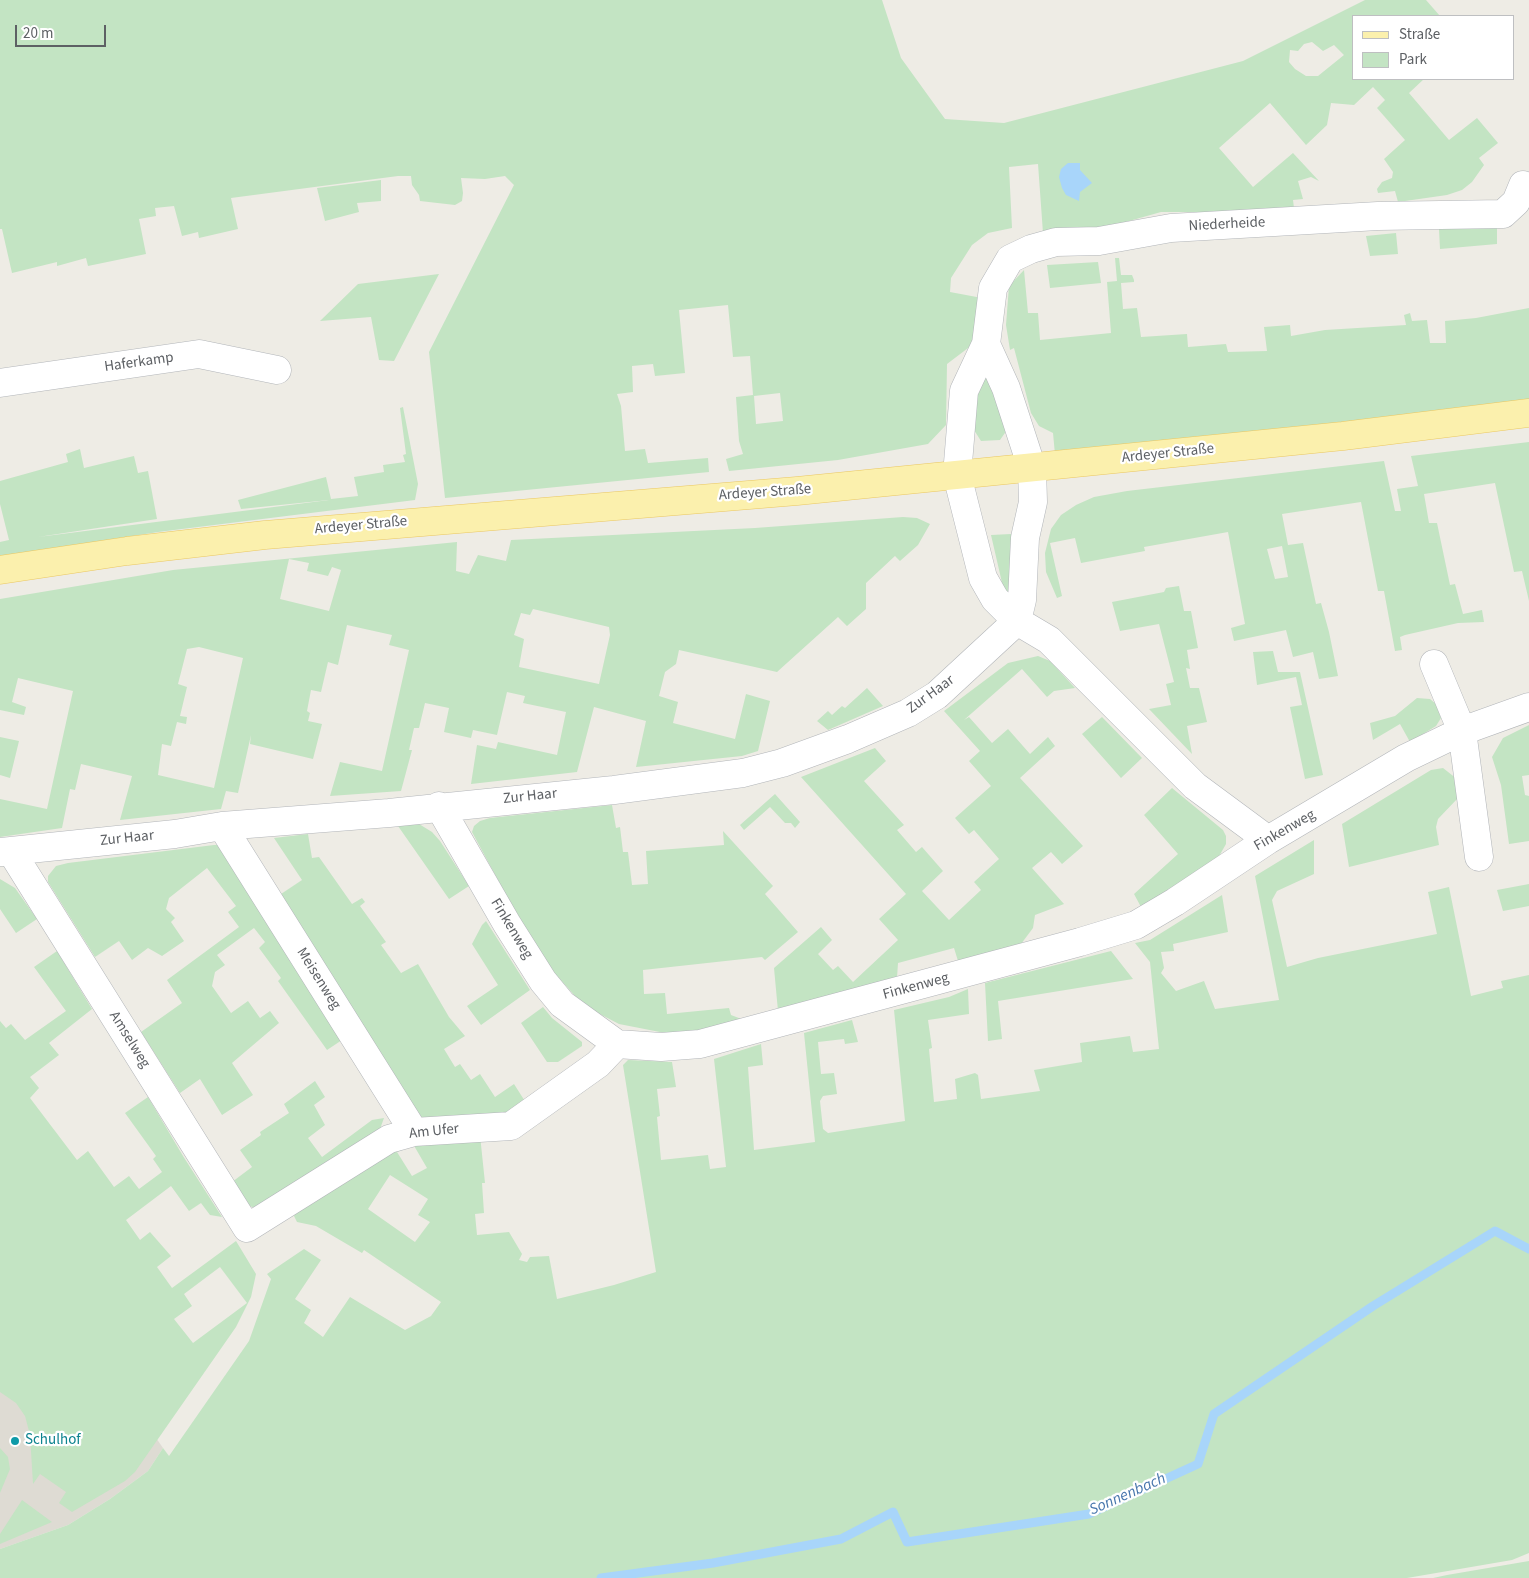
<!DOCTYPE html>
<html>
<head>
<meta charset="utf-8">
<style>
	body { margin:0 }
	#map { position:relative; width:1529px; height:1578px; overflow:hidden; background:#eeece5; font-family:"Source Sans 3",sans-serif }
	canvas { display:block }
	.legend { position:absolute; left:1352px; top:15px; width:162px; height:65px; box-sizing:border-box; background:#fff; border:1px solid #bebfc1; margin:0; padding:6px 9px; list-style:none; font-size:15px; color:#5d6064 }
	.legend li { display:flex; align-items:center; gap:10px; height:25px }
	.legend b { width:25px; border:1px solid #bebfc1 }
	.scale { position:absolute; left:15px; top:25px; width:91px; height:22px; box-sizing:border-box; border:2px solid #5d6064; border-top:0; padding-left:6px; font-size:15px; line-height:18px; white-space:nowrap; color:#5d6064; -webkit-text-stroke:4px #fff; paint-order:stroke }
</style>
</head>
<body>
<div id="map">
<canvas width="1529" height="1578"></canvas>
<ul class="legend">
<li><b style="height:6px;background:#fbf0ad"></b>Straße</li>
<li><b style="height:14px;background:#c3e4c3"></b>Park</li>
</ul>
<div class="scale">20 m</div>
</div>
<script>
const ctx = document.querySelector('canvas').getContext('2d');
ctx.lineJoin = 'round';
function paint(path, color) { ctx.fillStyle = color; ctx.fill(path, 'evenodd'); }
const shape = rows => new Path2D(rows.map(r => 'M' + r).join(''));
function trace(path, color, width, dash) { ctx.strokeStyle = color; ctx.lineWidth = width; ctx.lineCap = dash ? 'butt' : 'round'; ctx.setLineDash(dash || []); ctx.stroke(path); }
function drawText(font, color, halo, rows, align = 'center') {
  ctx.font = font + ' "Source Sans 3",sans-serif'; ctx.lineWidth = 4.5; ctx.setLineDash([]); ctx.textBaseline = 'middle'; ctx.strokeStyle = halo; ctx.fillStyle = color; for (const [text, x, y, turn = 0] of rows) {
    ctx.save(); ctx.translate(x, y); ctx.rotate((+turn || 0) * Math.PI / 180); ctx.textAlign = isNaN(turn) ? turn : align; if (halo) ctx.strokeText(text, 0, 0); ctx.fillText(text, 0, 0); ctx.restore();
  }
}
paint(shape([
	[0,1212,163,1448,148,1471,110,1499,68,1525,0,1549]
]), '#dedbd3');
paint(shape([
	[0,0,882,0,901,58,945,119,1004,123,1243,61,1365,0,1426,0,1440,16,1353,16,1353,79,1424,79,1409,93,1449,140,1477,118,1498,143,1479,158,1484,165,1472,182,1462,190,1447,195,1398,202,1395,191,1378,193,1377,189,1382,182,1392,178,1393,172,1384,159,1405,140,1377,108,1385,100,1373,87,1354,105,1331,103,1327,125,1306,145,1270,103,1219,148,1253,187,1293,153,1319,181,1311,177,1298,181,1303,199,1293,200,1295,216,1205,226,1202,212,1161,212,1122,223,1123,230,1043,233,1038,164,1009,167,1012,228,988,233,972,245,951,278,950,292,982,298,976,342,947,364,946,425,928,444,838,460,729,471,726,459,743,454,739,441,736,397,753,395,750,356,733,357,728,305,679,310,685,373,655,376,653,364,632,366,633,392,617,394,621,406,625,451,645,449,648,463,708,458,709,472,445,498,429,352,514,185,505,176,485,179,461,178,463,193,462,201,455,205,420,201,419,195,412,185,411,176,398,176,231,198,238,229,199,238,198,232,182,236,174,206,155,208,156,216,139,219,146,254,88,266,86,258,57,266,57,262,12,273,2,229,0,229],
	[1312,42,1323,51,1334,45,1344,55,1318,76,1306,76,1295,69,1289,62,1290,50,1298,51,1304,44],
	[780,393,783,421,756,424,754,396],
	[381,180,381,201,357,203,359,212,325,221,317,188],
	[1497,224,1497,244,1440,249,1439,229],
	[1396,233,1398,254,1370,256,1366,236],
	[1115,258,1119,258,1121,275,1132,275,1134,280,1134,282,1121,283,1123,309,1137,308,1141,337,1187,334,1188,347,1226,344,1228,352,1267,351,1264,327,1290,325,1291,336,1325,330,1406,325,1404,315,1410,313,1412,321,1427,320,1430,343,1446,343,1445,321,1476,318,1529,308,1529,413,1056,465,1053,433,1039,426,1031,413,1014,348,1010,350,1006,325,1009,286,1024,270,1028,313,1038,313,1040,340,1111,333,1107,282,1117,281],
	[1098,262,1101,283,1050,288,1047,265],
	[439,274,394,361,379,360,371,317,320,321,358,284],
	[982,374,990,377,1007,430,1000,440,981,441,974,430,977,380],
	[403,407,418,484,415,500,158,532,0,557,0,542,9,540,0,504,0,481,68,462,66,454,80,449,84,468,134,456,138,473,148,471,157,519,38,537,329,500,241,509,238,500,326,477,331,499,358,496,354,477,384,472,383,465,405,462,403,455,406,454,400,408],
	[1529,442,1529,601,1522,571,1514,572,1495,483,1424,494,1429,523,1437,523,1450,585,1455,584,1463,614,1482,610,1484,622,1458,623,1405,635,1400,637,1402,650,1395,651,1384,591,1378,591,1361,502,1282,514,1288,545,1303,543,1316,604,1321,603,1329,632,1338,676,1319,679,1313,652,1293,657,1286,630,1234,641,1231,628,1245,624,1228,532,1144,547,1145,551,1081,563,1075,538,1050,543,1062,596,1057,598,1046,572,1045,553,1051,529,1061,515,1076,505,1094,497,1127,491,1384,461,1395,511,1401,511,1397,489,1418,486,1411,456],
	[1282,546,1288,577,1275,579,1267,549],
	[903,517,917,518,930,524,918,545,900,561,895,556,866,583,866,609,847,626,838,617,777,672,679,650,676,664,665,672,659,696,678,702,673,723,735,739,746,694,770,701,758,751,742,756,636,767,646,721,594,707,577,772,471,784,477,745,496,749,498,742,557,755,566,712,523,703,525,696,507,692,497,735,473,730,471,738,444,732,449,708,425,703,419,728,414,728,409,750,412,750,401,791,330,796,340,762,382,771,409,650,389,645,392,635,347,625,338,665,328,662,321,692,311,690,307,711,310,713,308,721,322,724,313,759,250,744,251,735,238,793,226,791,221,809,120,820,132,776,81,764,75,790,70,789,62,828,0,837,0,799,47,809,73,691,18,678,12,702,26,707,24,715,0,710,0,599,173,570,457,542,456,571,469,574,478,555,506,561,511,540,755,528],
	[289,559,309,563,307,571,328,576,332,567,341,570,329,611,280,599],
	[533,609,609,627,610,635,599,684,519,667,524,639,514,635,521,613,530,615],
	[199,647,243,658,214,788,158,775,162,744,171,746,177,722,186,724,187,717,180,716,187,687,178,684,187,649],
	[1011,534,1015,566,1011,591,1007,592,1003,587,991,535],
	[1179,586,1184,611,1191,611,1198,648,1187,650,1190,669,1186,668,1190,688,1199,688,1207,722,1187,726,1192,754,1149,709,1171,705,1166,684,1174,682,1159,624,1120,631,1112,602,1164,592,1166,588],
	[1273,651,1278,672,1300,672,1323,775,1305,779,1290,707,1302,705,1296,677,1257,685,1253,652],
	[1038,656,1050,661,1075,688,1054,691,1047,697,1022,669,964,720,969,717,992,743,1008,729,1030,754,1048,737,1055,746,1020,778,1083,846,1062,864,1051,852,1032,868,1064,904,1035,915,1033,928,1021,944,958,961,954,948,898,963,897,978,778,1011,774,968,821,927,832,940,818,954,833,970,838,966,853,982,898,940,879,919,906,894,801,777,875,748,886,761,864,781,904,825,897,830,916,852,922,847,943,871,922,891,949,920,981,890,974,882,999,859,974,830,969,834,955,818,991,786,969,761,980,751,944,711,1008,663],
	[867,688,883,706,828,730,817,721,828,711,832,715,842,706,845,708],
	[1417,698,1430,699,1436,704,1441,718,1436,726,1410,742,1400,724,1373,740,1370,723,1395,716],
	[1102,717,1142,758,1121,778,1082,734],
	[1529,725,1529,775,1522,776,1525,795,1529,796,1529,841,1509,844,1501,785,1492,757,1503,738],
	[0,737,19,741,10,778,0,775],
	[1443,768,1457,779,1458,798,1438,819,1436,827,1439,845,1349,867,1342,824,1431,770],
	[1172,788,1223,830,1226,836,1226,844,1218,858,1141,907,1134,894,1178,854,1144,815],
	[775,794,800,822,795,828,791,823,785,823,770,807,744,830,740,825],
	[612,805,616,828,620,827,623,852,628,852,632,885,648,884,646,851,724,845,723,831,773,886,765,894,798,932,765,960,762,957,643,970,644,994,665,993,667,1014,729,1008,731,1015,744,1020,682,1034,665,1033,619,1024,596,1012,576,997,549,967,506,895,472,832,474,826,480,821,490,818],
	[419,824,432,832,440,841,469,886,449,899,398,826],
	[308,834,312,858,319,857,352,904,362,898,365,902,360,906,386,942,381,945,401,973,418,964,449,1017,465,1036,444,1049,455,1067,460,1064,471,1080,480,1074,495,1097,514,1084,528,1106,511,1117,417,1122,275,898,302,880,274,838],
	[1314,840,1314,874,1277,891,1272,900,1287,967,1318,958,1437,934,1428,892,1449,887,1471,996,1503,988,1501,981,1529,975,1529,1553,1512,1560,1407,1578,0,1578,0,1549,68,1525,110,1499,148,1471,163,1448,169,1456,249,1341,271,1279,267,1274,304,1249,321,1260,295,1299,311,1310,304,1323,323,1337,350,1297,405,1330,431,1316,441,1302,364,1250,362,1253,316,1226,297,1222,294,1216,298,1207,370,1160,404,1149,397,1152,412,1176,427,1168,413,1144,480,1135,485,1183,482,1183,484,1213,475,1214,477,1235,509,1232,522,1254,519,1260,527,1262,530,1257,549,1256,557,1299,614,1285,656,1272,623,1065,628,1060,672,1062,676,1087,657,1089,660,1116,657,1117,661,1160,708,1155,710,1169,726,1167,714,1059,761,1044,763,1065,748,1067,754,1150,815,1142,804,1033,852,1020,858,1042,845,1044,844,1039,818,1042,821,1074,834,1073,837,1094,823,1096,820,1101,823,1129,828,1133,905,1121,894,1010,949,997,968,989,969,1014,928,1020,932,1048,929,1049,934,1102,957,1099,955,1079,975,1073,978,1075,981,1099,1040,1091,1034,1070,1082,1062,1080,1043,1130,1036,1133,1052,1159,1049,1150,962,1135,943,1150,940,1222,895,1228,932,1173,944,1174,951,1161,952,1164,968,1161,973,1176,991,1204,981,1215,1009,1279,1000,1255,876],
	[390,1175,428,1199,418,1215,430,1222,415,1242,368,1209],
	[214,845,220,845,345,1038,327,1050,278,981,281,978,259,948,265,942,254,928,217,955,225,965,215,972,212,986,231,1013,248,1001,260,1018,270,1011,279,1023,232,1063,253,1095,222,1115,200,1079,180,1093,141,1032,182,1003,167,980,239,927,228,912,236,906,207,868,169,898,166,909,175,918,171,922,184,941,162,956,148,948,132,960,119,941,95,957,48,882,48,876,56,866,68,863],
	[0,879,15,888,37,919,16,933,0,909],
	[1529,884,1529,906,1503,911,1497,890],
	[486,921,530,990,481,1025,467,1006,498,985,472,944,482,925],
	[57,951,92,1009,49,1043,59,1055,30,1077,39,1088,30,1098,77,1160,88,1151,114,1187,129,1176,139,1189,162,1172,153,1159,156,1156,125,1113,148,1097,183,1156,222,1217,210,1215,201,1203,189,1211,171,1186,126,1220,140,1240,150,1232,171,1256,157,1267,172,1288,236,1241,256,1274,251,1297,236,1327,135,1472,125,1481,72,1512,59,1503,66,1492,40,1474,33,1484,30,1435,25,1416,16,1403,0,1392,0,1021,6,1028,11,1024,25,1040,66,1011,34,967],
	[220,1267,247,1303,193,1343,174,1319,192,1306,184,1294],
	[1111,951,1133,979,998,1001,1002,1039,988,1041,985,983],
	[543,1007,552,1018,582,1042,582,1046,558,1062,547,1062,521,1023],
	[315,1081,325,1097,314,1105,325,1125,308,1138,322,1157,372,1120,384,1118,380,1129,256,1208,249,1206,232,1182,252,1167,240,1150,261,1135,260,1132,289,1113,284,1104],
	[0,1448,8,1457,10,1469,0,1493],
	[22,1500,52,1522,0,1544,0,1534],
	[1529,1561,1529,1578,1433,1578,1447,1575]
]), '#c3e4c3');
paint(shape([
	[1068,163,1080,163,1080,170,1092,183,1080,192,1079,201,1066,195,1062,188,1059,177,1061,169]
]), '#a8d5fa');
trace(shape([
	[601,1578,713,1563,841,1539,893,1512,907,1542,1089,1514,1198,1464,1214,1414,1373,1306,1495,1231,1529,1249]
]), '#a8d5fa', 9);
const minor = shape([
	[0,383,199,354,277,370],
	[1434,664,1462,731,1479,857],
	[439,806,507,924,543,981,562,1004,617,1044,661,1047,700,1044,1080,942,1136,925,1175,902,1268,840,1406,758,1462,731,1529,707],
	[222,826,414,1132],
	[1268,840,1195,786,1049,640,1017,621,995,599,983,578,957,475,964,391,986,344,993,288,1010,259,1031,249,1056,242,1099,241,1171,228,1378,216,1503,214,1516,202,1523,185],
	[11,851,247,1228,389,1139,414,1132,511,1126,598,1064,617,1044],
	[0,852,175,834,222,826,389,813,614,790,743,773,782,763,848,739,908,713,937,695,1017,621,1022,600,1025,538,1033,502,1032,468,1006,388,986,344]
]);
const major = shape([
	[0,570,127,551,265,535,797,491,1343,436,1529,413]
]);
trace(minor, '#b2b5b9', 29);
trace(major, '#eac762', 29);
trace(minor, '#fff', 28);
trace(major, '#fbf0ad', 28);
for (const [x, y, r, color] of [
	[15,1441,5,"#0f9aa8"]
]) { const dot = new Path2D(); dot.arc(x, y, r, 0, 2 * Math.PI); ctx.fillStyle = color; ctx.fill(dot); trace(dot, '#fff', 2); }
drawText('15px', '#5d6064', '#fff', [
	["Niederheide",1227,225,-3],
	["Haferkamp",139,363,-8],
	["Ardeyer Straße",1168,454,-6],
	["Ardeyer Straße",765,493,-4],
	["Ardeyer Straße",361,526,-5],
	["Zur Haar",931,695,-36],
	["Zur Haar",530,797,-6],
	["Finkenweg",1285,831,-30],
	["Zur Haar",127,839,-6],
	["Finkenweg",511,929,59],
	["Meisenweg",318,979,58],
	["Finkenweg",916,987,-15],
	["Amselweg",129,1040,58],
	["Am Ufer",434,1132,-6]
]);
drawText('15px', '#0d838f', '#fff', [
	["Schulhof",25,1441]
], 'left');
drawText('italic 16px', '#4675ac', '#fff', [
	["Sonnenbach",1128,1495,-24]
]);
</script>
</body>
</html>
